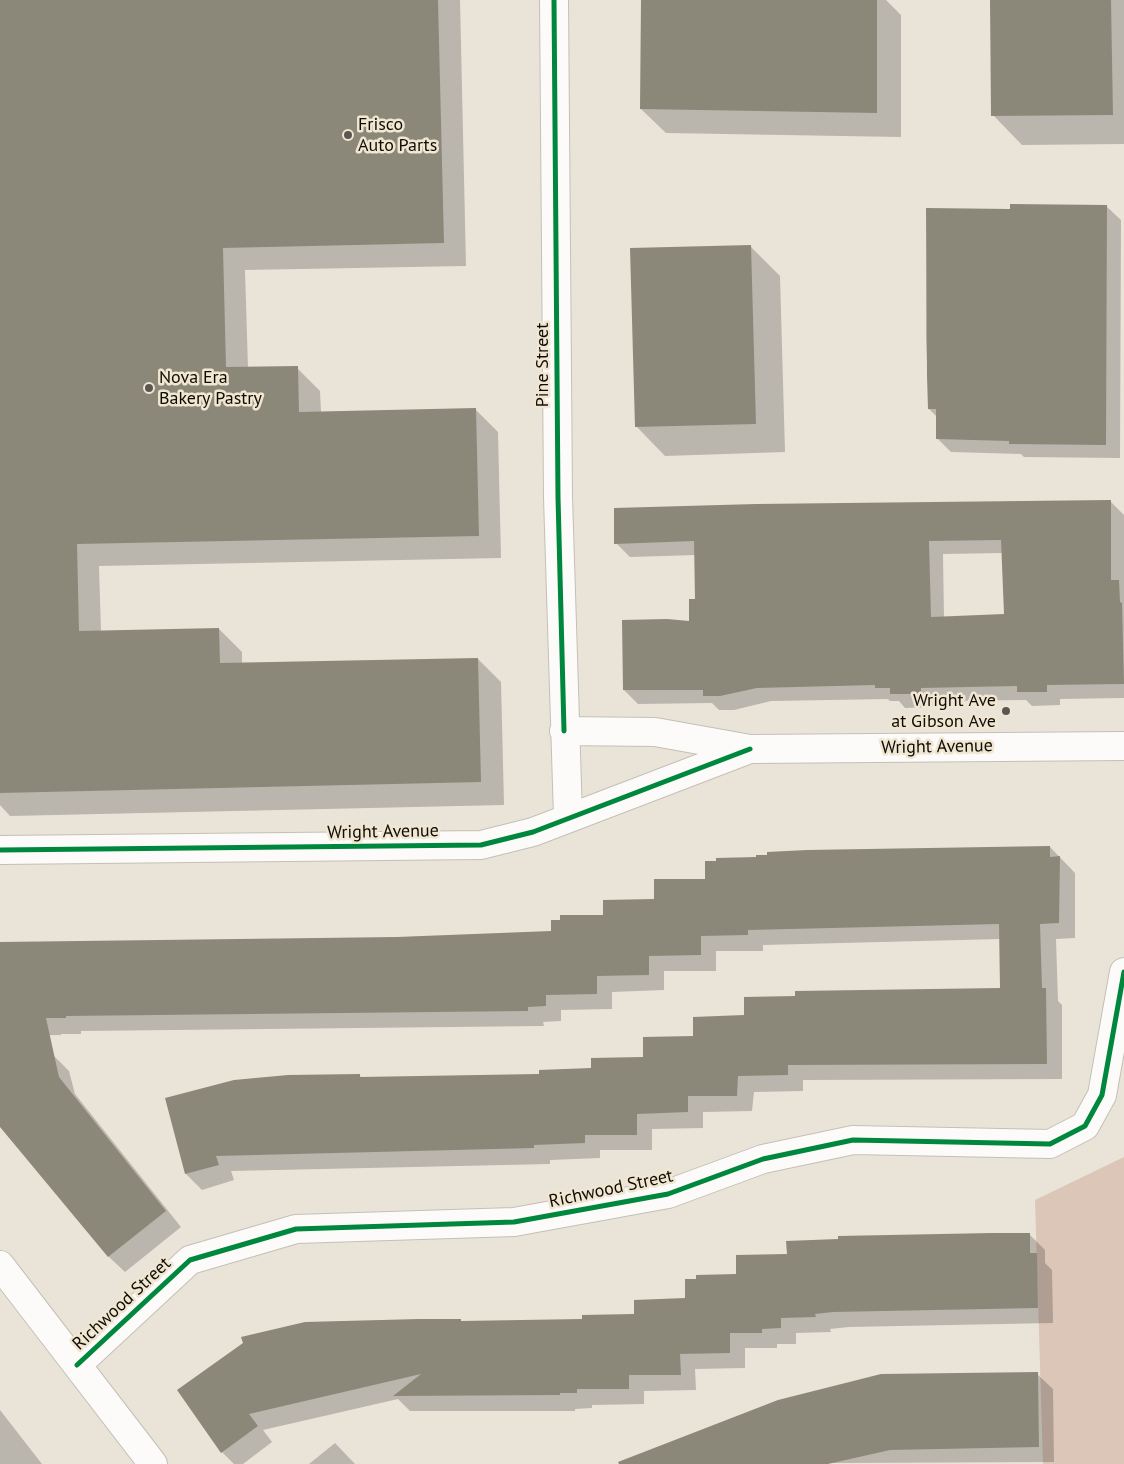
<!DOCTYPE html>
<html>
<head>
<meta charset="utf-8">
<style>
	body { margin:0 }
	canvas { display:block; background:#e9e3d8 }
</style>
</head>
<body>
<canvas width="1124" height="1464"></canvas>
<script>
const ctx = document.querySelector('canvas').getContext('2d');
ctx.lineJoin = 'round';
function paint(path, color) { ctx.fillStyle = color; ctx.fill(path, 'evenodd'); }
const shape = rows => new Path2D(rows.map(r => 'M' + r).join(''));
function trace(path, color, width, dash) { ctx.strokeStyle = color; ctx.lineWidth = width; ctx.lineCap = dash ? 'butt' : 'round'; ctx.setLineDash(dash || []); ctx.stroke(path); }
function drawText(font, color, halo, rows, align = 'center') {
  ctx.font = font + ' "PT Sans",sans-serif'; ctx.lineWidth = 5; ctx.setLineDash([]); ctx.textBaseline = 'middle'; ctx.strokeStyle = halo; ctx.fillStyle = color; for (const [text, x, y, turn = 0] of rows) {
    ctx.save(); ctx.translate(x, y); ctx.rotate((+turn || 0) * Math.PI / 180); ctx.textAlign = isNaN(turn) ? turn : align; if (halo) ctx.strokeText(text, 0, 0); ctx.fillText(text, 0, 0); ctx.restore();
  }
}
paint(shape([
	[1124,1157,1124,1464,1043,1464,1035,1200]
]), '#dcc6b8');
paint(shape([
	[0,0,460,0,466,266,245,270,248,368,297,368,320,391,321,412,475,409,498,432,501,558,99,566,101,632,219,629,242,652,242,664,478,659,501,682,504,805,10,816,0,805],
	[642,0,886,0,901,15,901,137,666,133,641,109],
	[991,0,1124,0,1124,144,1022,145,993,115],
	[1106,206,1121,220,1120,458,1024,457,1021,454,951,452,937,438,937,417,929,409,926,336,927,210,1011,210],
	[750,246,780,276,785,452,665,456,636,426],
	[1110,501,1124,515,1124,698,1060,699,1060,705,1032,706,1026,700,934,701,934,707,905,708,899,701,890,701,888,699,771,701,734,710,719,710,712,703,638,704,624,690,690,622,696,600,696,555,630,557,616,543],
	[1003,553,1005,616,944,618,943,554],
	[1050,847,1075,873,1075,938,1056,939,1058,1001,1062,1005,1062,1079,803,1080,803,1091,754,1092,752,1111,703,1112,703,1128,652,1129,652,1150,600,1150,600,1158,550,1160,550,1164,231,1171,234,1180,202,1190,186,1174,167,1099,253,1081,253,1078,359,1075,362,1078,541,1075,593,1070,644,1059,745,1017,1002,990,1001,939,763,945,763,951,716,951,716,971,664,971,664,990,612,992,612,1009,561,1010,561,1021,543,1022,544,1026,81,1031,81,1034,61,1034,61,1035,0,1036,0,943,334,939,552,933,656,900,706,880],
	[53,1055,69,1071,75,1094,181,1227,125,1272,109,1257,0,1124,0,1067],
	[1029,1234,1045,1250,1045,1263,1052,1270,1053,1323,849,1327,830,1329,831,1332,796,1333,796,1344,777,1344,777,1348,745,1348,745,1368,695,1369,696,1390,644,1391,644,1404,592,1405,592,1408,575,1409,575,1411,410,1411,398,1399,263,1430,272,1442,243,1464,234,1464,222,1452,179,1391,462,1322,584,1320,635,1315,687,1300,738,1275,788,1256],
	[1037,1374,1053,1389,1054,1462,621,1464,778,1401,881,1375],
	[0,1410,42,1464,0,1464],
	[335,1443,355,1464,309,1464]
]), '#0003');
paint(shape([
	[0,0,438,0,444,243,223,248,226,367,298,366,299,412,476,408,479,536,77,544,79,631,219,628,220,663,478,658,481,782,0,793],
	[641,0,877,0,877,113,640,109],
	[990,0,1111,0,1113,115,991,116],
	[1010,204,1107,205,1106,445,1009,444,1009,441,936,439,936,409,928,409,927,376,926,208,1010,209],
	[751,245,756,424,635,427,630,248],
	[1111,500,1111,580,1119,580,1120,602,1122,603,1124,684,1047,685,1047,692,1017,692,1017,686,921,688,921,694,890,694,890,688,875,688,875,685,757,688,720,696,703,696,703,690,623,690,622,620,667,619,689,621,689,599,695,599,694,541,614,544,614,508,756,504],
	[1001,540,1004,614,931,617,929,541],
	[1050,846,1050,857,1060,856,1059,923,1040,924,1042,988,1046,988,1047,1064,788,1065,788,1075,738,1076,737,1096,688,1096,688,1112,637,1114,637,1135,585,1135,585,1143,534,1145,534,1148,216,1156,219,1165,185,1174,165,1098,234,1080,288,1075,360,1074,360,1077,539,1074,539,1070,591,1068,591,1058,643,1057,643,1037,693,1036,693,1017,744,1015,744,997,795,996,795,991,1000,988,999,924,748,930,748,935,701,936,701,955,649,956,649,975,597,976,597,994,546,995,546,1006,528,1007,528,1011,66,1016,66,1018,46,1018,59,1077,166,1211,108,1257,0,1127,0,942,397,937,551,931,551,920,560,920,560,915,603,915,603,900,654,899,654,879,705,879,705,861,716,861,716,858,756,857,756,855,767,855,767,852,807,850],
	[992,1233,1030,1233,1030,1253,1037,1253,1038,1308,833,1312,815,1314,816,1317,781,1318,781,1328,762,1329,762,1333,730,1333,730,1353,680,1354,681,1375,629,1375,629,1389,577,1389,577,1393,560,1393,560,1395,393,1396,421,1374,249,1414,258,1426,221,1453,177,1390,243,1343,241,1337,305,1322,419,1319,461,1319,461,1321,582,1319,582,1315,634,1314,634,1300,685,1298,685,1279,696,1279,696,1275,736,1274,736,1255,787,1254,786,1241,838,1239,838,1236],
	[1038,1372,1039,1447,890,1450,828,1464,619,1464,618,1462,778,1400,881,1374]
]), '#8c8879');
const minor = shape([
	[554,0,558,497,568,817],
	[564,731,655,732,750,749,1124,746],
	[0,850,481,845,533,832,750,749],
	[0,1265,153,1464],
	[77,1365,190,1260,296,1229,514,1222,668,1194,763,1159,853,1140,1050,1144,1085,1126,1102,1095,1124,972]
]);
trace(minor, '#c4c0b7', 30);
trace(minor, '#fcfbf9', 28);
trace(shape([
	[554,0,558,497,564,731],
	[0,850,481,845,533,832,750,749],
	[77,1365,190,1260,296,1229,514,1222,668,1194,763,1159,853,1140,1050,1144,1085,1126,1102,1095,1124,972]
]), '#00873e', 5);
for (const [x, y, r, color] of [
	[348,135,5,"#5b5750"],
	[149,388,5,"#5b5750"],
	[1006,711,5,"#5b5750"]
]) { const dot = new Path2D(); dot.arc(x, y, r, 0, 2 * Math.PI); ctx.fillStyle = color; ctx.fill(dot); trace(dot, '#f0e6d1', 2); }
drawText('18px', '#0f0c06', '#f0e6d1', [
	["Frisco",358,125],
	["Auto Parts",358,146],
	["Nova Era",159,378],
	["Bakery Pastry",159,399],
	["Wright Ave",996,701,"right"],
	["at Gibson Ave",996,722,"right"]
], 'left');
drawText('18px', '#0f0c06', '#f0e6d1', [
	["Pine Street",543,365,-90],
	["Wright Avenue",937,747,-1],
	["Wright Avenue",383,832,-1],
	["Richwood Street",611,1189,-12],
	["Richwood Street",122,1304,-43]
]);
</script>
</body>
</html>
